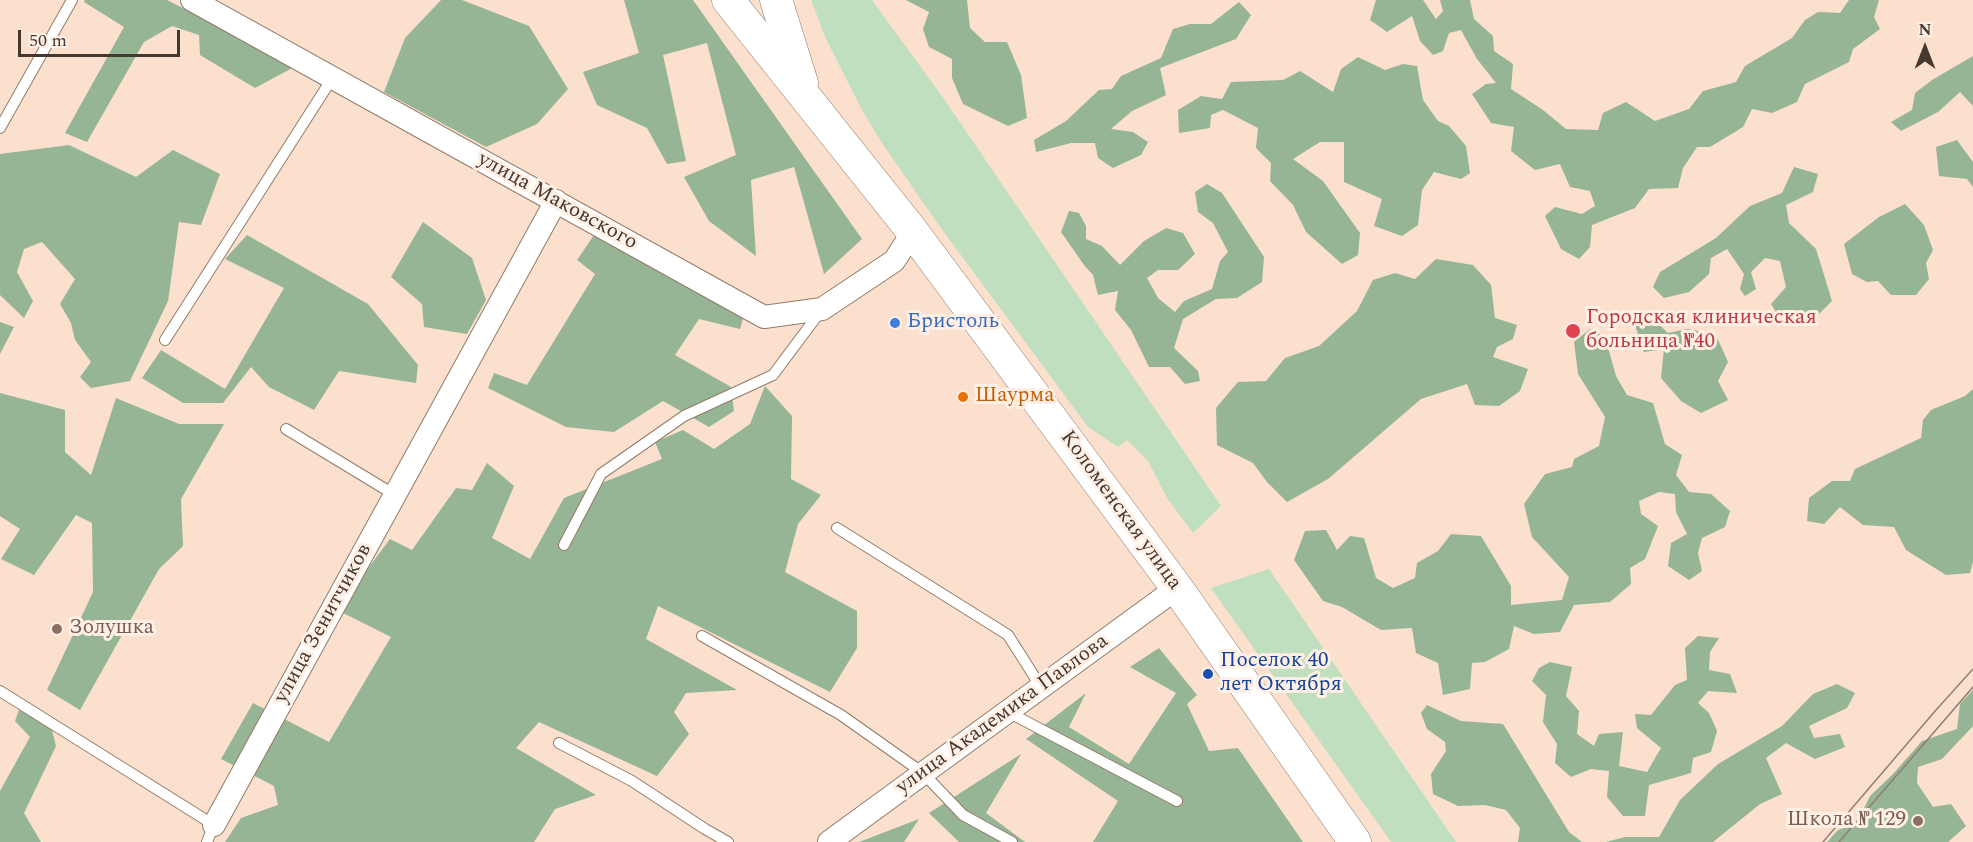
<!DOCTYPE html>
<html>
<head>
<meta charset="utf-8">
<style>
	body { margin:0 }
	#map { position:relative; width:1973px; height:842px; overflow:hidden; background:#fae0cd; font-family:Spectral,serif }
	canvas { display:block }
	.north { position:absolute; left:1895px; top:18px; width:60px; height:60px; -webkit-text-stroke:4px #ffefe4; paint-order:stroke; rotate:0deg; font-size:16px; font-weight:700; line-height:24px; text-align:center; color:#433931 }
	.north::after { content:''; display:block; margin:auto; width:21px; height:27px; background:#433931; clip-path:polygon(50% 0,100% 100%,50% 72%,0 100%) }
	.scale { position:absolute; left:18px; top:30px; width:162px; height:27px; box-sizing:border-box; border:3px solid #433931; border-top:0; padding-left:8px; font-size:18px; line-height:21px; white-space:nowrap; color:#433931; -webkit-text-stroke:4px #ffefe4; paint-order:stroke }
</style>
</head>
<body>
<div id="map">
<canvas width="1973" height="842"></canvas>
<div class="north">N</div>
<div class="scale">50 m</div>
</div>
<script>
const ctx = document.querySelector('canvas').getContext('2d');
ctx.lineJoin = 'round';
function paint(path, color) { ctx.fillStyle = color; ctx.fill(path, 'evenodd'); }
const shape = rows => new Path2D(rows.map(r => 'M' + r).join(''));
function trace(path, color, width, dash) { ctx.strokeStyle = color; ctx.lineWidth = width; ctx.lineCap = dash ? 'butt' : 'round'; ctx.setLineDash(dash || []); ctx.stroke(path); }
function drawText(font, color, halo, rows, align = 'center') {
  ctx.font = font + ' Spectral,serif'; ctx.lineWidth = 6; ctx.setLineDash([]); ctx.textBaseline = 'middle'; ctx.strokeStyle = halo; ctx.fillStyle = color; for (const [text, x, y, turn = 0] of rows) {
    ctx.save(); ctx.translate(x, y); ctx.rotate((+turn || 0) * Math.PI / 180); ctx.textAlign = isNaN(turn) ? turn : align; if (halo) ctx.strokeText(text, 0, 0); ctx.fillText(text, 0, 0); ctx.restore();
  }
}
paint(shape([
	[811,0,872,0,944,99,1221,506,1193,533,1167,498,1148,461,1127,440,1118,447,1088,427,938,224,882,143,862,110,826,39],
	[1269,569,1456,842,1391,842,1211,588]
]), '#c0dfbf');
paint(shape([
	[85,0,167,0,296,66,255,88,200,55,199,35,172,26,144,42,87,142,65,133,124,27,84,2],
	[441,0,462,0,529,26,568,89,537,124,486,147,384,92,405,38],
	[624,0,693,0,862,239,824,274,794,167,751,180,756,256,709,221,684,177,736,155,707,43,663,55,686,161,667,164,647,128,597,105,583,72,639,53],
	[906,0,967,0,970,28,985,42,1007,42,1021,75,1027,118,1008,126,963,104,952,78,952,59,929,47,923,29,929,12],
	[1376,0,1423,0,1436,19,1443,11,1440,0,1470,0,1474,19,1493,36,1494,51,1513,64,1511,89,1543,110,1566,129,1598,130,1603,113,1626,102,1655,121,1689,109,1703,91,1736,82,1745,66,1792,38,1805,20,1818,12,1840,13,1849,0,1879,0,1874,17,1880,29,1853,49,1849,62,1805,84,1797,102,1772,113,1752,109,1743,127,1710,147,1697,147,1683,168,1678,188,1649,189,1635,208,1592,225,1590,247,1579,259,1561,249,1545,216,1555,207,1582,214,1595,206,1590,191,1570,187,1560,164,1535,170,1511,151,1514,127,1491,123,1472,94,1486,84,1496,83,1477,59,1461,30,1449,33,1443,51,1433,55,1420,41,1412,16,1387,32,1370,20],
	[1239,2,1251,15,1236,39,1160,68,1166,95,1132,111,1111,129,1133,132,1148,142,1141,155,1113,168,1098,158,1095,143,1071,143,1036,152,1034,140,1066,121,1099,90,1112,89,1121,76,1161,58,1173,29,1190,24,1211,24],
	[1973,56,1973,106,1960,92,1938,112,1901,131,1891,122,1912,110,1915,93,1932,80],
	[1358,57,1385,70,1403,64,1417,66,1423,100,1438,121,1449,126,1466,146,1470,173,1461,179,1434,172,1422,190,1418,225,1402,236,1374,226,1382,199,1344,182,1344,142,1320,142,1293,159,1323,181,1360,233,1358,255,1342,264,1306,232,1293,205,1270,181,1271,163,1256,148,1258,128,1223,110,1211,115,1210,128,1179,133,1178,110,1201,96,1222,99,1231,82,1283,80,1300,71,1333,92,1341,69],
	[1957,140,1973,162,1973,187,1967,179,1939,176,1936,147],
	[69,145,136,177,173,150,220,174,201,225,179,222,168,301,130,381,91,388,80,377,91,362,75,340,71,323,60,304,75,279,42,242,24,249,17,272,33,301,24,318,0,295,0,154],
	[1794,167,1818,174,1813,192,1786,205,1789,223,1816,249,1832,301,1813,320,1779,317,1771,304,1786,287,1780,261,1765,258,1751,272,1756,289,1745,296,1740,289,1744,274,1727,249,1711,258,1709,274,1689,292,1664,298,1653,287,1660,272,1716,238,1750,206,1782,193],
	[1207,184,1222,193,1264,257,1262,282,1237,298,1216,299,1183,319,1174,348,1198,371,1200,381,1185,384,1170,367,1149,367,1131,330,1115,310,1118,291,1098,295,1093,275,1084,265,1061,232,1069,211,1079,213,1086,226,1086,239,1102,246,1120,265,1144,241,1166,228,1183,233,1195,254,1178,270,1158,270,1147,278,1158,298,1175,312,1184,301,1212,289,1220,261,1228,252,1213,223,1198,212,1195,192],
	[1905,204,1924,225,1933,250,1926,263,1929,279,1916,295,1891,295,1878,281,1867,282,1852,274,1844,244,1879,217],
	[423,222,472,258,486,300,467,334,424,327,422,304,391,277],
	[247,235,368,304,418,365,416,383,339,371,314,410,269,387,251,367,223,403,183,403,142,378,161,350,225,389,284,288,225,259],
	[594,235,744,315,740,329,699,319,675,355,731,387,734,411,709,427,663,401,614,432,566,427,488,388,494,373,527,385,595,274,577,260],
	[1436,259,1473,265,1491,285,1495,318,1517,325,1513,339,1497,347,1493,357,1528,369,1520,391,1499,406,1475,405,1467,384,1421,399,1328,479,1287,502,1267,482,1253,463,1217,445,1216,408,1238,382,1266,381,1285,358,1319,346,1357,311,1373,280,1395,273,1415,279],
	[1651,317,1668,333,1688,329,1716,335,1728,362,1718,381,1728,400,1701,413,1681,401,1661,378,1664,349,1644,352,1635,325],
	[0,322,14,327,0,354],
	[1590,329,1605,337,1616,376,1627,395,1653,403,1665,444,1682,455,1676,475,1689,492,1711,494,1730,511,1725,527,1702,538,1698,553,1702,571,1689,580,1668,566,1671,543,1687,534,1676,512,1675,494,1659,492,1639,501,1641,514,1658,526,1645,559,1630,568,1631,584,1610,602,1574,605,1560,632,1534,634,1514,626,1509,649,1485,662,1472,663,1470,689,1443,695,1438,663,1416,653,1412,628,1381,630,1342,607,1323,601,1294,560,1305,531,1326,530,1337,550,1350,536,1364,538,1376,578,1393,588,1415,578,1417,563,1438,551,1451,534,1481,536,1511,586,1511,605,1562,600,1569,577,1532,537,1524,504,1545,474,1572,467,1574,459,1599,446,1605,417,1578,374,1574,342],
	[765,386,792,416,791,479,821,495,798,524,785,572,857,611,857,648,830,692,658,606,646,639,737,690,686,693,674,712,689,734,657,776,539,722,516,748,596,795,555,809,534,842,225,842,241,818,278,805,274,786,221,759,253,703,329,742,391,637,337,610,390,539,412,550,456,488,472,490,487,463,514,486,492,538,530,559,564,498,662,459,655,442,683,430,714,449,750,424],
	[1973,389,1973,562,1970,573,1946,575,1906,550,1894,527,1863,525,1840,507,1824,524,1807,521,1809,498,1832,481,1850,481,1855,469,1921,438,1923,420,1931,410,1965,396],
	[0,393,65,410,65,452,91,475,116,398,179,424,224,424,181,499,183,546,159,569,80,710,47,690,93,592,92,523,76,515,34,575,1,559,20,529,0,516],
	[1698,636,1719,638,1710,652,1709,670,1730,674,1737,693,1708,691,1698,703,1709,713,1717,731,1711,752,1693,758,1691,773,1649,785,1645,816,1623,816,1607,797,1609,771,1591,769,1571,777,1555,763,1557,744,1543,722,1546,695,1532,681,1539,668,1550,662,1572,667,1566,696,1579,711,1577,734,1594,746,1599,734,1623,732,1619,766,1647,772,1661,748,1637,728,1635,714,1651,715,1675,685,1687,680,1685,648],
	[1159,648,1197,695,1187,704,1209,751,1238,748,1303,842,1093,842,1118,801,1026,739,1086,693,1069,727,1129,764,1176,693,1130,667],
	[1837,684,1855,693,1847,708,1809,726,1814,738,1840,734,1845,747,1815,759,1786,743,1766,758,1782,794,1760,804,1713,842,1606,842,1625,837,1659,837,1680,800,1718,764,1782,726,1813,694],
	[1973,690,1973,726,1942,759,1918,767,1917,783,1933,807,1951,804,1966,826,1948,842,1827,842,1838,830,1857,823,1870,796,1893,774,1922,741,1957,729,1960,704],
	[1427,705,1461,721,1503,724,1569,832,1582,842,1518,842,1520,828,1506,810,1485,805,1458,806,1433,794,1431,774,1446,751,1445,742,1427,729,1421,713],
	[19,710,51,726,56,746,24,813,41,842,0,842,0,791,30,737,15,721],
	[1021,754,986,813,1025,842,959,842,929,813],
	[919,819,904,842,859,842]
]), '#95b594');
const lane = shape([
	[0,128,72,0],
	[165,340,333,77],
	[286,429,395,495],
	[837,528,1008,635,1041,687],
	[564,545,601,474,684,416,773,375,820,312],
	[702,636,841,715,923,773,963,815,1012,842],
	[0,691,214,825,207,842],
	[1008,712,1177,801],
	[559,743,632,781,705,829,728,842]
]);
const street = shape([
	[192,0,764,317,822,309,894,261,913,232],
	[214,825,556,201],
	[829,842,1177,588]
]);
const secondary = shape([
	[728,0,913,232,1177,588,1355,842],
	[776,0,802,83]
]);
trace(lane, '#927b6a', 12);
trace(street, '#927b6a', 24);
trace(secondary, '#927b6a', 33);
trace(lane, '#fff', 10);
trace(street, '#fff', 22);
trace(secondary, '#fff', 32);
trace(shape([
	[1823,842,1936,710,1973,669],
	[1839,842,1973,687]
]), '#907f72', 1.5);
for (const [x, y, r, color] of [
	[895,323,6,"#3f7fe0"],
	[1573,331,8,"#e0444e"],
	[963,397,6,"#e8710a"],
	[57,629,6,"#8d6e63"],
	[1208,674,6,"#1a4fb4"],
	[1918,821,6,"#8d6e63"]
]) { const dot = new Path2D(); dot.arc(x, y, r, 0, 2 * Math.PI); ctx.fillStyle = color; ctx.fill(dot); trace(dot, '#ffefe4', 2); }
drawText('21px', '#433931', '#ffefe4', [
	["улица Маковского",557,202,29],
	["Коломенская улица",1120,511,54],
	["улица Зенитчиков",324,624,-61],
	["улица Академика Павлова",1003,715,-36]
]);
drawText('21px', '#be3a42', '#ffefe4', [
	["Городская клиническая",1586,319],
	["больница №40",1586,343]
], 'left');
drawText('21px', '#366cbe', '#ffefe4', [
	["Бристоль",907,323]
], 'left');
drawText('21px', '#c56008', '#ffefe4', [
	["Шаурма",975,397]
], 'left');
drawText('21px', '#785e54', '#ffefe4', [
	["Золушка",69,629],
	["Школа № 129",1906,821,"right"]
], 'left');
drawText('21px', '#164399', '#ffefe4', [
	["Поселок 40",1220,662],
	["лет Октября",1220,686]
], 'left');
</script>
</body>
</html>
